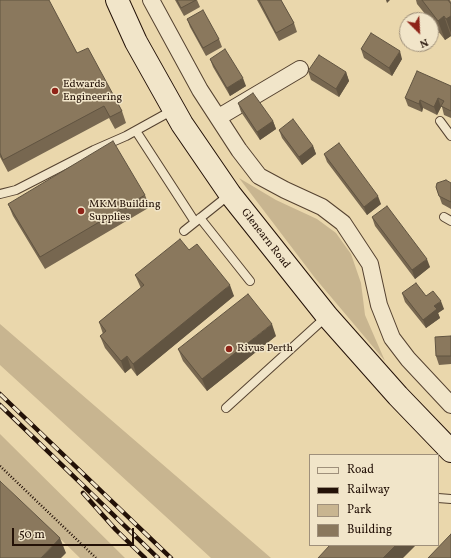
<!DOCTYPE html>
<html>
<head>
<meta charset="utf-8">
<style>
	body { margin:0 }
	#map { position:relative; width:451px; height:558px; overflow:hidden; background:#ead7ac; font-family:Vollkorn,serif }
	canvas { display:block }
	.legend { position:absolute; left:309px; top:454px; width:130px; height:92px; box-sizing:border-box; background:#f1e5c9; border:1px solid #9f907b; margin:0; padding:5px 7px; list-style:none; font-size:12px; color:#231107 }
	.legend li { display:flex; align-items:center; gap:8px; height:20px }
	.legend b { width:20px; border:1px solid #9f907b }
	.north { position:absolute; left:399px; top:12px; width:40px; height:40px; box-sizing:border-box; background:#f1e5c9; border:1px solid #9f907b; border-radius:50%; rotate:156deg; font-size:11px; font-weight:700; line-height:16px; text-align:center; color:#231107 }
	.north::after { content:''; display:block; margin:auto; width:14px; height:18px; background:#8f2418; clip-path:polygon(50% 0,100% 100%,50% 72%,0 100%) }
	.scale { position:absolute; left:12px; top:528px; width:122px; height:18px; box-sizing:border-box; border:2px solid #231107; border-top:0; padding-left:5px; font-size:12px; line-height:14px; white-space:nowrap; color:#231107; -webkit-text-stroke:3px #f1e5c9; paint-order:stroke }
</style>
</head>
<body>
<div id="map">
<canvas width="451" height="558"></canvas>
<ul class="legend">
<li><b style="height:5px;background:#f1e5c9"></b>Road</li>
<li><b style="height:5px;background:#231107"></b>Railway</li>
<li><b style="height:11px;background:#c8b590"></b>Park</li>
<li><b style="height:11px;background:#8a785d"></b>Building</li>
</ul>
<div class="north">N</div>
<div class="scale">50 m</div>
</div>
<script>
const ctx = document.querySelector('canvas').getContext('2d');
ctx.lineJoin = 'round';
function paint(path, color) { ctx.fillStyle = color; ctx.fill(path, 'evenodd'); }
const shape = rows => new Path2D(rows.map(r => 'M' + r).join(''));
function trace(path, color, width, dash) { ctx.strokeStyle = color; ctx.lineWidth = width; ctx.lineCap = dash ? 'butt' : 'round'; ctx.setLineDash(dash || []); ctx.stroke(path); }
function drawText(font, color, halo, rows, align = 'center') {
  ctx.font = font + ' Vollkorn,serif'; ctx.lineWidth = 3; ctx.setLineDash([]); ctx.textBaseline = 'middle'; ctx.strokeStyle = halo; ctx.fillStyle = color; for (const [text, x, y, turn = 0] of rows) {
    ctx.save(); ctx.translate(x, y); ctx.rotate((+turn || 0) * Math.PI / 180); ctx.textAlign = isNaN(turn) ? turn : align; if (halo) ctx.strokeText(text, 0, 0); ctx.fillText(text, 0, 0); ctx.restore();
  }
}
paint(shape([
	[239,178,276,200,317,219,336,233,351,254,361,283,365,315,385,361,315,278],
	[0,324,271,558,211,558,0,365],
	[0,434,125,558,80,558,0,480]
]), '#c8b590');
const lane = shape([
	[440,121,451,136],
	[136,131,195,222],
	[0,194,16,190,94,150,126,136,173,110],
	[444,217,451,221],
	[200,218,250,281],
	[184,231,229,195],
	[226,408,326,317],
	[438,498,451,499]
]);
const street = shape([
	[151,0,200,90,239,150,259,176,285,190,322,207,343,223,370,264,379,305,392,338,408,359,451,405],
	[219,117,300,69]
]);
const secondary = shape([
	[117,0,136,42,182,124,230,194,327,316,398,396,451,451]
]);
trace(lane, '#554230', 10);
trace(street, '#554230', 18);
trace(secondary, '#231107', 24);
trace(shape([
	[0,466,96,558]
]), '#231107', 2.5, [1, 2]);
trace(lane, '#f1e5c9', 8);
trace(street, '#f1e5c9', 16);
trace(secondary, '#f1e5c9', 22);
const rail = shape([
	[0,394,171,558],
	[0,405,158,558],
	[83,493,116,530,145,558]
]);
trace(rail, '#231107', 4.5);
trace(rail, '#f1e5c9', 3, [9]);
paint(shape([
	[0,0,77,53,122,111,126,123,115,129,109,118,8,172,0,157],
	[175,0,197,0,200,7,184,16],
	[257,0,281,0,294,23,297,32,279,41],
	[416,0,450,0,451,2,451,36,445,40,431,22,431,20,430,20,417,4],
	[187,19,219,39,222,47,206,56,190,27],
	[361,49,402,59,392,76,364,58],
	[210,59,246,86,230,96,213,67],
	[308,71,346,72,349,81,339,97,311,80],
	[451,86,451,118,444,115,442,107,441,107,437,115,423,108,422,112,408,106,405,98],
	[238,103,273,121,276,129,260,140,241,112],
	[279,130,313,146,316,154,302,165,282,138],
	[324,154,381,204,367,215,327,162],
	[451,183,451,209,442,204,436,187],
	[145,195,150,207,45,269,13,216,8,204],
	[372,217,430,267,415,279,375,226],
	[189,250,234,296,137,376,131,368,125,373,105,348,100,336,103,334,99,322,141,288,140,286,135,275],
	[402,293,426,296,444,309,438,313,440,318,426,328,405,302],
	[276,336,207,391,183,361,178,349],
	[451,336,451,364,439,365,436,356]
]), '#776750');
paint(shape([
	[386,0,390,0,387,3],
	[444,16,451,36,445,40,438,21],
	[451,16,451,33,446,19],
	[400,51,402,59,392,76,389,68],
	[346,72,349,81,339,97,336,89],
	[243,78,246,86,230,96,227,88],
	[438,98,441,107,437,115,434,107],
	[420,100,423,108,422,112,419,104],
	[273,121,276,129,260,140,257,132],
	[313,146,316,154,302,165,299,157],
	[378,196,381,204,367,215,364,207],
	[427,259,430,267,415,279,412,270],
	[230,285,234,296,137,376,133,364],
	[441,301,444,309,438,313,440,318,426,328,423,320,434,306],
	[272,324,276,336,207,391,202,379],
	[127,356,131,368,125,373,121,361],
	[60,538,66,553,61,558,41,558],
	[396,545,416,545,403,558,383,558]
]), '#615441');
const building = shape([
	[0,0,49,0,77,53,88,48,122,111,110,117,104,106,3,160,0,153,0,0],
	[177,0,196,0,181,8,177,0],
	[259,0,281,0,294,23,276,33,259,0],
	[422,0,448,0,451,4,451,16,446,19,444,16,438,21,422,0],
	[203,10,219,39,203,48,187,19,203,10],
	[371,33,400,51,389,68,361,49,371,33],
	[225,49,243,78,227,88,210,59,225,49],
	[319,55,346,72,336,89,308,71,319,55],
	[417,71,451,86,451,111,441,106,444,101,438,98,434,107,420,100,419,104,405,98,417,71],
	[253,93,273,121,257,132,238,103,253,93],
	[293,119,313,146,299,157,279,130,293,119],
	[113,141,145,195,40,257,8,204,113,141],
	[339,143,378,196,364,207,324,154,339,143],
	[446,180,451,183,451,202,439,196,436,187,437,183,446,180],
	[387,206,427,259,412,270,372,217,387,206],
	[180,239,189,250,197,244,230,285,133,364,127,356,121,361,100,336,106,331,99,322,144,285,135,275,180,239],
	[416,283,426,296,433,291,441,301,434,306,437,309,423,320,402,293,416,283],
	[248,294,272,324,202,379,178,349,248,294],
	[451,336,451,356,436,356,435,337,451,336],
	[0,481,60,538,41,558,0,558,0,481],
	[451,534,451,558,428,558,451,534],
	[330,545,396,545,383,558,318,558,330,545]
]);
paint(building, '#8a785d');
trace(building, '#615441', 1);
for (const [x, y, r, color] of [
	[55,91,4,"#8f2418"],
	[81,211,4,"#8f2418"],
	[229,349,4,"#8f2418"]
]) { const dot = new Path2D(); dot.arc(x, y, r, 0, 2 * Math.PI); ctx.fillStyle = color; ctx.fill(dot); trace(dot, '#f1e5c9', 1.5); }
drawText('11px', '#231107', '#f1e5c9', [
	["Edwards",63,85],
	["Engineering",63,98],
	["MKM Building",89,205],
	["Supplies",89,218],
	["Rivus Perth",237,349]
], 'left');
drawText('11px', '#231107', '#f1e5c9', [
	["Glenearn Road",265,239,52]
]);
</script>
</body>
</html>
